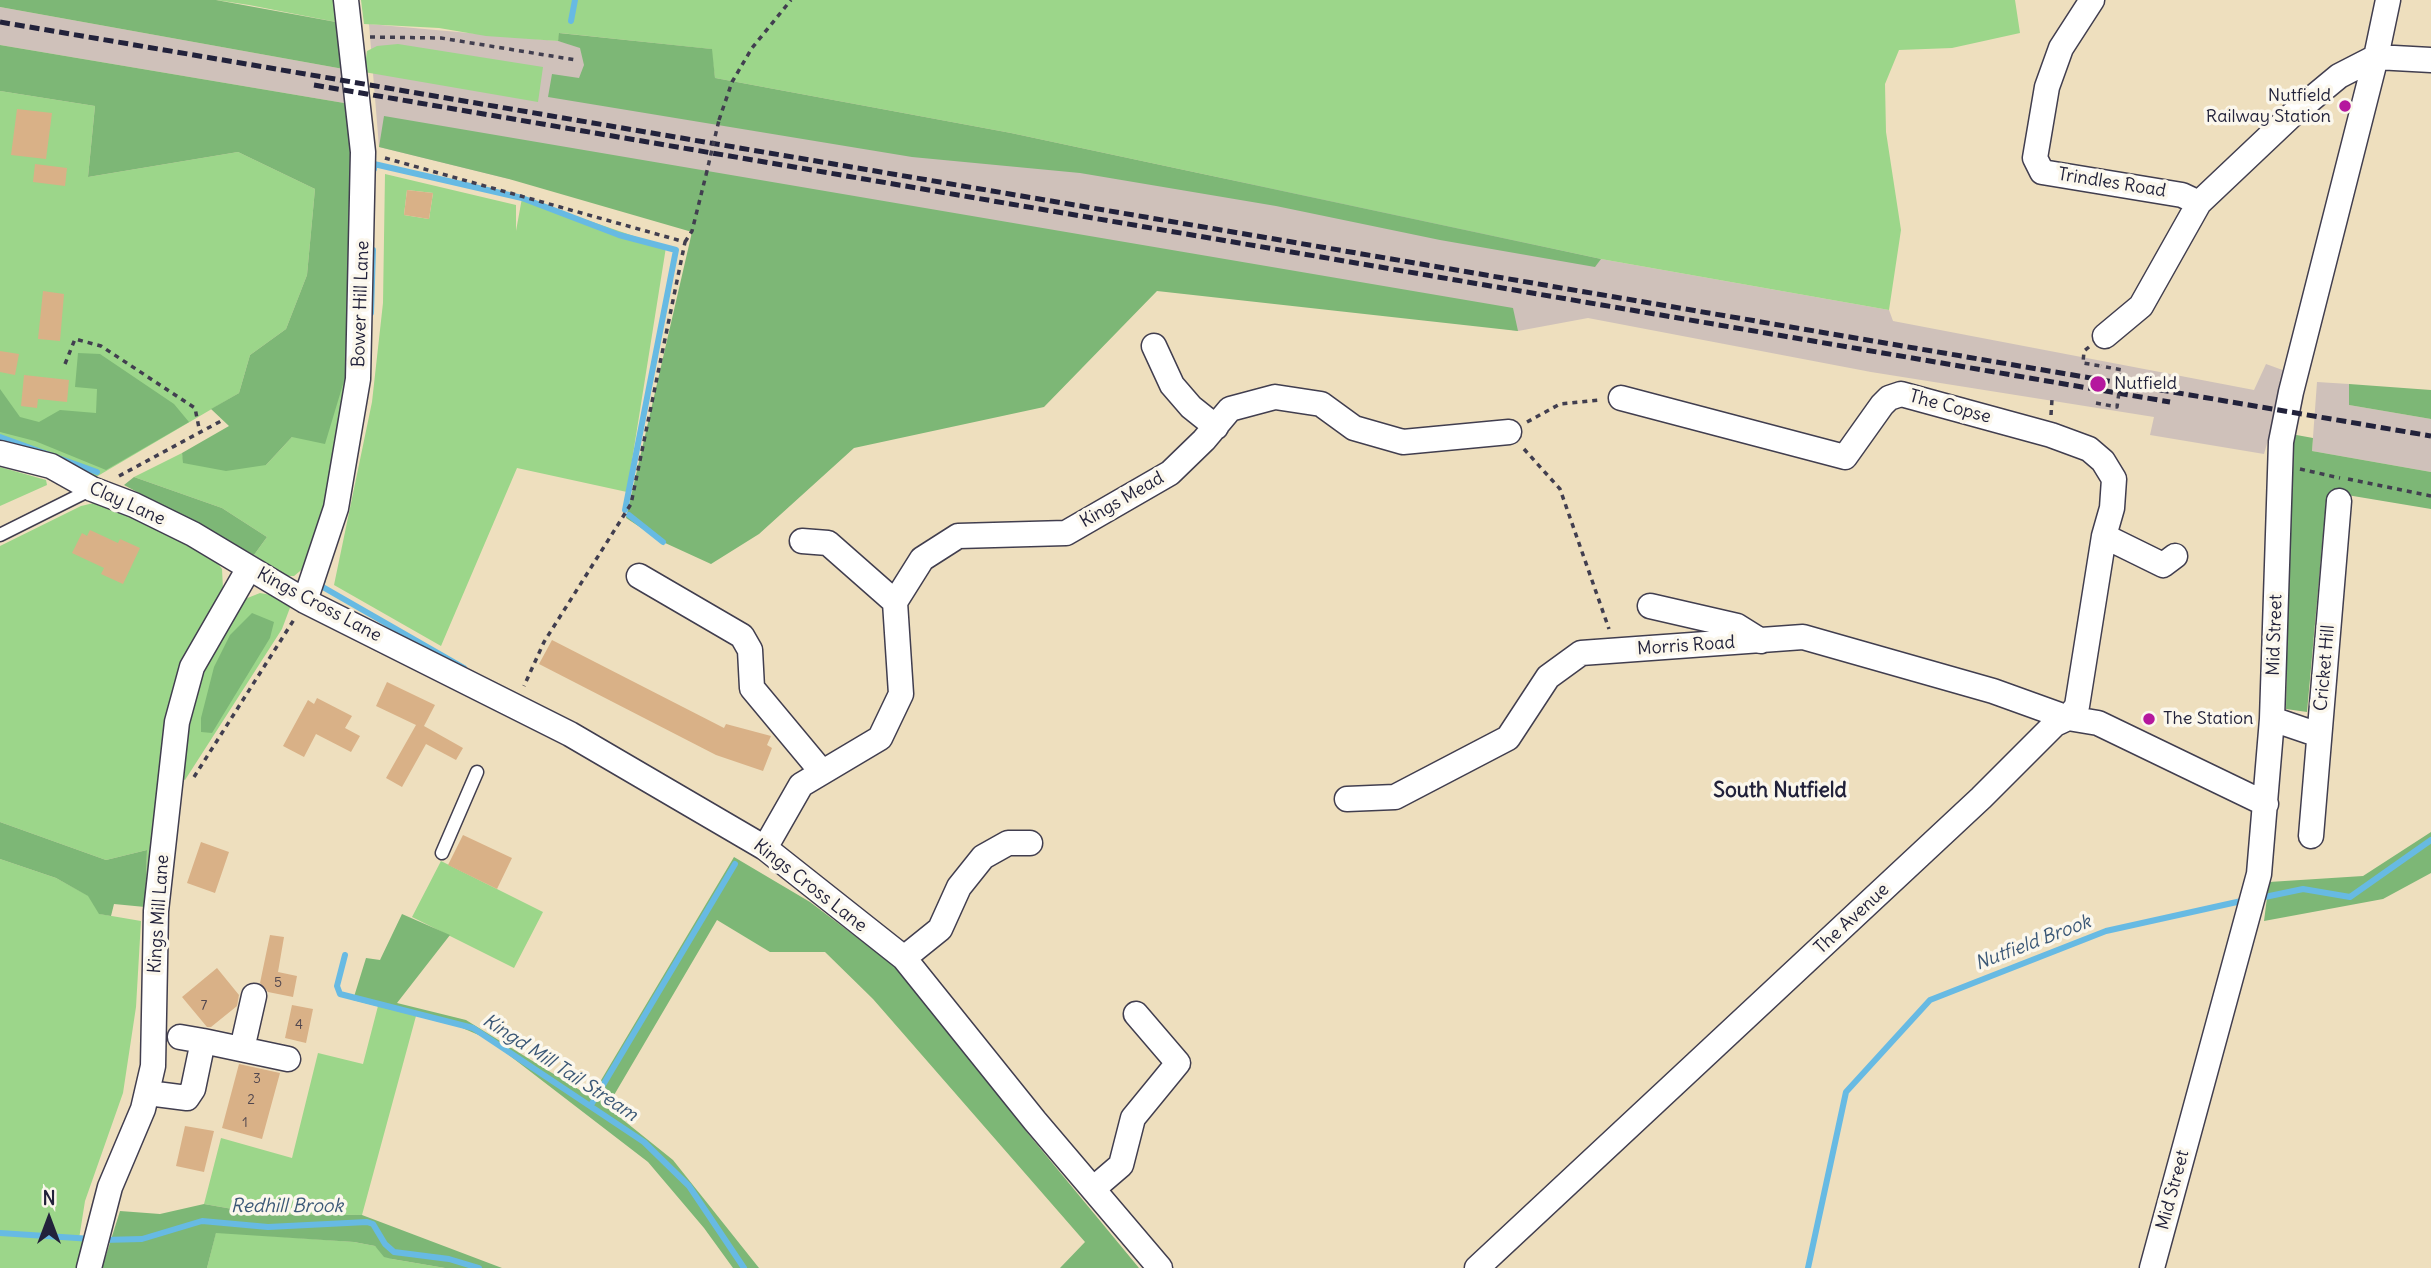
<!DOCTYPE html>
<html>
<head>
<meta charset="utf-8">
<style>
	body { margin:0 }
	#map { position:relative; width:2431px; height:1268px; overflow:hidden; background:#eedfbe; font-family:Delius,sans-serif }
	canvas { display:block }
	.north { position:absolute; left:14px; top:1184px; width:70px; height:70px; -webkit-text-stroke:5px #fbf7ec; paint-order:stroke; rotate:0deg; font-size:19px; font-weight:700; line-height:28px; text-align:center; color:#22223b }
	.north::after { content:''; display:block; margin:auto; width:24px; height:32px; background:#22223b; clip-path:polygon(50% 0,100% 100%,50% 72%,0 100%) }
</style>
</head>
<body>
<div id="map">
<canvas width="2431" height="1268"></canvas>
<div class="north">N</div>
</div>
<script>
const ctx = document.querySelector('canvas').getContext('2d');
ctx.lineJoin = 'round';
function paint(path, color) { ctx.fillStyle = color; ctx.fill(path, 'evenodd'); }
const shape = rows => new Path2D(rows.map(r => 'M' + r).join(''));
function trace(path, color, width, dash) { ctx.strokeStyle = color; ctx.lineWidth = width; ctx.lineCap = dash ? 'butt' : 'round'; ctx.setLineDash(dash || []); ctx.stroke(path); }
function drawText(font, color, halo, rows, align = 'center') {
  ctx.font = font + ' Delius,sans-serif'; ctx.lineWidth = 7; ctx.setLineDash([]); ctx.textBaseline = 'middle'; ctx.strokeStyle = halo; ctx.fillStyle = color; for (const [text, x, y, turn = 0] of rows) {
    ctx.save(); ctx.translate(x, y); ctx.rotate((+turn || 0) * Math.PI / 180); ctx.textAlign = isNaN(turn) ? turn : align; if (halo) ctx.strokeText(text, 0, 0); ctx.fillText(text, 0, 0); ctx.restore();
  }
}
paint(shape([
	[0,7,349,70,350,104,0,45],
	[369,24,558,41,715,78,1338,201,1601,259,1889,310,1893,321,2254,390,2266,364,2288,372,2264,454,2150,435,2154,417,1871,372,1588,318,1518,331,509,179,379,147],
	[2317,382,2349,384,2349,405,2431,419,2431,472,2312,451]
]), '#cfc1ba');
paint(shape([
	[216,0,334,0,336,22,249,5],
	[361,0,2015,0,2020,33,1952,48,1899,50,1885,84,1886,132,1901,230,1889,310,1601,259,1011,133,715,78,711,49,560,33,558,41,486,36,439,28,364,24],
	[398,44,543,67,538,102,364,72,367,51,377,46],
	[0,91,95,106,88,177,238,152,315,189,307,275,286,329,250,355,239,393,96,477,0,442],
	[385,174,516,205,516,231,522,198,666,247,627,492,517,468,441,646,334,585,372,402,383,303],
	[407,190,433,193,429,219,404,215],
	[350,361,328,506,305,567,294,576,285,576,254,555,267,537,222,508,134,477,182,453,184,463,266,465,292,437],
	[0,467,46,480,47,485,0,506],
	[98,502,132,515,210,553,222,569,223,589,183,665,170,702,145,907,147,850,106,860,0,822,0,546,81,506],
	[260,593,277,596,291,605,282,629,185,780,180,778,185,726,199,677,245,599],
	[0,859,56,878,89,896,100,914,141,921,136,1007,123,1093,85,1201,79,1239,84,1240,77,1268,0,1268],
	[441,861,543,912,514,968,412,917],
	[378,1006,416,1016,362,1215,261,1214,204,1204,221,1138,292,1158,318,1053,363,1064],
	[216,1232,354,1242,375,1246,392,1259,445,1268,207,1268]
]), '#9cd68a');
paint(shape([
	[0,0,216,0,336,22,349,70,0,7],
	[559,33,712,49,715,78,1011,133,1601,259,1595,267,1440,240,1276,206,1080,173,912,157,548,97,552,74,579,78,584,65,580,48,558,41],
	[0,45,350,104,353,198,350,361,325,444,292,437,266,465,226,471,183,463,182,453,229,426,211,409,239,393,250,355,286,329,307,275,315,189,238,152,88,177,95,106,0,91],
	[384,116,1513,308,1518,331,1157,291,1044,407,854,448,759,534,711,564,663,542,626,518,692,232,509,179,379,147],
	[78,353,100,354,174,404,189,422,106,470,35,441,0,432,0,389,20,417,39,422,60,410,96,413,97,389,75,387],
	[2349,384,2431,390,2431,419,2349,405],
	[2291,434,2313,438,2312,451,2431,472,2431,509,2341,494,2326,502,2307,712,2286,709],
	[134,477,222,508,267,537,254,555,124,485],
	[252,613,274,622,270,638,212,733,201,732,201,718,214,667,230,635],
	[0,822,106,860,147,850,145,907,114,904,111,916,99,914,88,896,56,878,0,859],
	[2431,832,2431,873,2383,899,2264,921,2269,882,2363,876],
	[734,857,810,902,900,970,1030,1136,1139,1268,1060,1268,1085,1242,873,999,825,952,770,952,717,920,607,1107,673,1160,759,1268,733,1268,704,1228,648,1162,488,1039,460,1027,353,1000,366,958,380,960,402,914,450,935,397,1003,466,1020,591,1097],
	[204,1204,261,1214,362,1215,502,1268,445,1268,392,1259,384,1257,375,1246,354,1242,216,1233,207,1268,102,1268,120,1211,160,1214]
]), '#7db776');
trace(shape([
	[571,21,575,0],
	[374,169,374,164,522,198,619,235,676,250,625,510],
	[371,313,373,250],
	[0,437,97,472],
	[629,515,663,542],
	[323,580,321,586,464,668],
	[2260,898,2303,889,2350,897,2431,840],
	[345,955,337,986,340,994,473,1028,644,1142,689,1186,744,1268],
	[591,1105,735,864],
	[0,1233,92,1239],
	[103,1240,142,1239,202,1221,268,1227,367,1222,373,1224,385,1244,394,1252,449,1259,479,1268],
	[1808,1268,1846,1092,1930,1000,2106,931,2246,900]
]), '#67bae3', 6);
paint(shape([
	[17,109,52,113,46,159,11,155],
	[35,164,67,168,65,186,33,182],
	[407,190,433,193,429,219,404,215],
	[43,291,64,294,60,341,38,339],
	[0,351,19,354,15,375,0,372],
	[24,375,69,380,67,402,38,399,37,408,21,406],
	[90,530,118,543,120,539,140,548,123,584,101,574,104,568,72,553,82,533,87,536],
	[552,640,724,728,726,724,771,736,767,745,772,748,763,771,716,755,539,664],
	[387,682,435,705,424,726,463,748,456,760,426,744,402,787,386,778,416,725,376,706],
	[317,698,352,716,345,728,360,736,351,752,316,734,304,757,283,746,308,700,314,704],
	[463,835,512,858,497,889,448,865],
	[201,842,229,852,215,893,187,883],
	[270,935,284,937,278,972,297,976,293,997,268,992,260,983],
	[217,968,239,995,237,1006,211,1027,207,1027,182,997],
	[292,1005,313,1009,306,1043,285,1038],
	[239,1064,280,1073,262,1139,222,1128],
	[185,1126,214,1131,204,1172,176,1166]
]), '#d9b187');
const lane = shape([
	[0,535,92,489],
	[442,853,477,772]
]);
const street = shape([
	[2092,0,2061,48,2047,87,2035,158,2042,172,2182,195,2199,203],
	[2105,336,2141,306,2199,203,2292,115,2339,76,2376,57,2431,60],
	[1154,346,1172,385,1191,407,1216,427],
	[0,453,51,466,92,489,134,505,193,534,305,601,570,734,765,848,904,958,1035,1121,1160,1268],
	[2104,536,2163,565,2175,556],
	[802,541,828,543,895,602],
	[639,576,742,636,750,650,752,688,822,772],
	[305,601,336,508,358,379,363,152,346,0],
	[1650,606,1737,626,1761,641],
	[2272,719,2319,735],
	[1347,799,1395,797,1508,738,1548,677,1581,653,1803,637,1993,691,2068,718,2077,706,2104,536,2112,508,2114,479,2103,461,2089,449,2051,435,1901,394,1889,398,1882,405,1845,457,1621,398],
	[2311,836,2339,501],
	[765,848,801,785,880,738,901,694,895,602,922,559,958,536,1066,533,1170,473,1204,440,1230,409,1275,397,1321,404,1354,428,1403,442,1509,432],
	[904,958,940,929,959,887,983,857,1008,843,1030,843],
	[180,1037,203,1041],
	[242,1049,254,996],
	[148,1093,187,1098,193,1089,203,1041,288,1059],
	[1093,1189,1121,1165,1133,1118,1178,1063,1136,1014],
	[89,1268,110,1187,143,1109,153,1066,156,911,177,722,192,667,249,568],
	[1477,1268,1981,798,2055,724,2068,718,2098,723,2266,804],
	[2152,1268,2259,874,2272,719,2281,442,2291,392,2376,57,2388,0]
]);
trace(lane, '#413e4f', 15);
trace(street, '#413e4f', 27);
trace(shape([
	[370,37,441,38,576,60],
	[719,120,732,82,752,48,791,0],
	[385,158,685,242,631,504,544,642,524,686],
	[685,242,692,231,706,175],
	[2089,347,2084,351,2083,363,2101,366],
	[65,364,75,339,101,346,195,408,200,433],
	[2051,415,2052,399],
	[1527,422,1560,404,1599,400],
	[1524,449,1560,489,1609,629],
	[2300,469,2340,478],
	[119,476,221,421],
	[2348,479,2431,496],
	[194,777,295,618]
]), '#413e4f', 3.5, [5, 5]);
trace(lane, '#fff', 12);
trace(street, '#fff', 24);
trace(shape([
	[0,22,2431,436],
	[314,85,2170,402]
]), '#22223b', 5, [10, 5]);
trace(shape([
	[706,175,719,120],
	[2096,403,2117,407,2122,370,2101,366]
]), '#413e4f', 3.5, [5, 5]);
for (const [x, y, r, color] of [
	[2345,106,7,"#b5179e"],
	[2098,384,9,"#b5179e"],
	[2149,719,7,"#b5179e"]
]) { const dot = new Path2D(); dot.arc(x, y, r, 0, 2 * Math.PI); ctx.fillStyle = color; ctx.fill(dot); trace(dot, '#fbf7ec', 2.5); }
drawText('14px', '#50464e', null, [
	["5",278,983],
	["7",204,1006],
	["4",299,1025],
	["3",257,1079],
	["2",251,1100],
	["1",245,1123]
]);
drawText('18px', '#22223b', '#fbf7ec', [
	["Nutfield",2331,96,"right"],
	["Railway Station",2331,117,"right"],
	["Nutfield",2114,384],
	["The Station",2163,719]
], 'left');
drawText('18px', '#22223b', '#fbf7ec', [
	["Trindles Road",2112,183,9],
	["Bower Hill Lane",361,304,-88],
	["The Copse",1950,407,15],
	["Kings Mead",1122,500,-30],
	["Clay Lane",127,504,24],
	["Kings Cross Lane",319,605,28],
	["Mid Street",2275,635,-88],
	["Morris Road",1686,646,-4],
	["Cricket Hill",2325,668,-85],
	["Kings Cross Lane",810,886,38],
	["Kings Mill Lane",159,914,-86],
	["The Avenue",1852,919,-43],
	["Mid Street",2173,1190,-75]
]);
drawText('italic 19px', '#3a5776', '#fbf7ec', [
	["Nutfield Brook",2033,943,-21],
	["Kingd Mill Tail Stream",560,1068,33],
	["Redhill Brook",287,1207]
]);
drawText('bold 21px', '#22223b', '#fbf7ec', [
	["South Nutfield",1780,791]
]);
</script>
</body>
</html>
